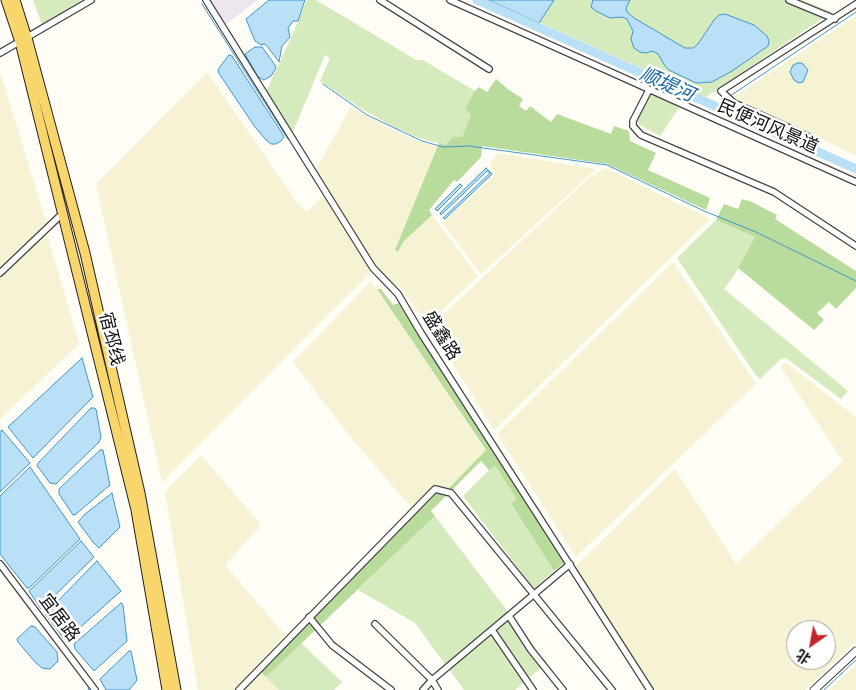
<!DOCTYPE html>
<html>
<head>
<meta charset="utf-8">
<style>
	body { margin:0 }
	#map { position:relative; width:856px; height:690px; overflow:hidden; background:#fffdf5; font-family:"Libre Baskerville","Noto Sans SC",serif }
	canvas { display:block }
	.north { position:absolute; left:786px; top:620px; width:50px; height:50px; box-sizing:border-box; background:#fff; border:1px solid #a0a0a0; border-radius:50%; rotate:213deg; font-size:14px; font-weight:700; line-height:20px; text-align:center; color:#111 }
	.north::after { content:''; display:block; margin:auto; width:18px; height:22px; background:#c4262e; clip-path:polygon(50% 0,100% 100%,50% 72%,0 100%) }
</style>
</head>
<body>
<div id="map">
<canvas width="856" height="690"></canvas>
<div class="north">北</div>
</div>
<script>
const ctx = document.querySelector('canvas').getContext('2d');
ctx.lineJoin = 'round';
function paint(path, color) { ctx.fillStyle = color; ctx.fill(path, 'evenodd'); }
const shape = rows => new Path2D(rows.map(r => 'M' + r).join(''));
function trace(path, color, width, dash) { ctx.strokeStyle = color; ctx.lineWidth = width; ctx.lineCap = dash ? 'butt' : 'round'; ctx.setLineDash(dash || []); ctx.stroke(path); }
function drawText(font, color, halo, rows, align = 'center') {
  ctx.font = font + ' "Libre Baskerville","Noto Sans SC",serif'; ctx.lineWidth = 5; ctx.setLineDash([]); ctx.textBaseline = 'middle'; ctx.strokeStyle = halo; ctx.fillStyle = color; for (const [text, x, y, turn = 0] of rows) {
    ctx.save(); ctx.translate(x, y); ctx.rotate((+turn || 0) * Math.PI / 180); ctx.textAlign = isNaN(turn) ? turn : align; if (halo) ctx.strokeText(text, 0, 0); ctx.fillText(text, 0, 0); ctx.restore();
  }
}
paint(shape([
	[209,0,258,0,225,25]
]), '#eee6ef');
paint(shape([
	[856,16,856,156,734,97],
	[0,72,47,224,0,269],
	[207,72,299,205,307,212,323,196,371,272,162,482,96,184],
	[351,107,379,123,412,139,438,147,395,250,398,252,403,242,432,215,478,276,427,324,399,286,396,288,391,281,390,282,373,265,315,171],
	[498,153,596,169,481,274,443,223,496,174,489,165],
	[605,168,710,219,494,430,430,327,589,178],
	[47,233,79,344,0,419,0,278],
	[673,262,756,384,576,557,497,434],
	[371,281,486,451,449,488,433,486,411,507,351,438,293,362],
	[786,363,856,417,856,641,805,690,654,690,575,567,675,469,736,564,843,461,780,366],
	[796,630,826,630,826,660,796,660],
	[201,455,261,525,225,565,285,635,255,666,279,690,198,690,165,492],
	[856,665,856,690,829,690]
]), '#f6f3d4');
paint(shape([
	[33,0,80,0,81,1,42,25],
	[307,0,316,0,408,55,416,60,423,60,475,91,465,110,471,114,462,137,446,145,421,139,390,125,362,109,320,81,330,58,325,55,292,134,266,92,294,31],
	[489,0,802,0,832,12,706,97],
	[650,92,680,106,660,136,638,124,636,120],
	[716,220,755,237,735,274,724,289,848,391,841,399,786,358,781,359,760,379,755,374,677,258],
	[495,464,518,499,511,505,554,571,534,589,463,496],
	[435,516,547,663,515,690,464,690,415,623,358,590],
	[301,643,342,682,334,690,279,690,266,677]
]), '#d5ebbd');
paint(shape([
	[496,79,509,90,523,99,519,106,526,111,530,106,551,122,557,114,611,134,614,126,629,131,630,141,656,153,648,170,710,198,706,210,607,164,482,146,481,157,457,182,454,180,429,210,432,215,403,242,398,252,395,250,439,143,446,145,453,137,462,137,471,114,465,110,474,92,479,87,487,92],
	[742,199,752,202,777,215,775,219,856,271,856,288,836,309,829,302,817,313,824,320,814,330,738,268,755,237,716,220,724,204,738,209],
	[377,289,381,289,393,305,399,303,565,562,554,571,511,504,517,499,495,465,489,470,481,461,451,491,449,488,486,450],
	[435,492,448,494,431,511,435,516,266,677,260,671]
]), '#b9dc9c');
const water = shape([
	[269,0,305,0,298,21,293,21,288,28,290,37,282,46,279,62,267,46,264,44,261,45,255,41,246,19,269,0],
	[488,0,554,0,539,23,488,0],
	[593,0,630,0,626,8,627,12,634,18,685,48,693,48,698,44,714,20,719,15,725,14,754,25,767,36,769,41,768,46,732,71,712,82,696,83,669,70,665,66,658,54,652,51,646,53,640,52,634,48,631,39,633,31,627,19,622,17,610,18,596,11,591,7,593,0],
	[255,47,262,47,275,65,276,68,271,76,264,80,258,77,245,54,255,47],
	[229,55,232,56,282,133,284,137,281,141,276,144,271,144,266,140,255,127,218,72,219,68,229,55],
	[798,63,802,63,808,70,803,82,799,83,794,80,790,72,793,65,798,63],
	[486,168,492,174,445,219,443,218,490,173,487,171,441,215,440,213,486,168],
	[460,184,462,186,437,211,435,209,460,184],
	[82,358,93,397,33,458,8,427,82,358],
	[91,408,94,408,96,409,101,437,99,442,56,484,50,483,39,468,37,466,39,462,91,408],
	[2,430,30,463,0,492,0,432,2,430],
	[100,450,103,450,110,485,76,514,73,515,59,494,59,489,100,450],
	[30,467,80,539,29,588,27,588,0,554,0,496,30,467],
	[112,493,120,527,99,548,93,542,78,522,85,514,112,493],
	[81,541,94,557,41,609,29,591,81,541],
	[97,561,121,591,67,639,64,639,45,614,97,561],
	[121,603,123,605,127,641,94,671,75,649,74,644,121,603],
	[31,626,35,627,57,652,58,661,50,669,42,668,36,663,18,642,17,639,31,626],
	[129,651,131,651,137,680,135,683,129,690,106,690,100,679,129,651]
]);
paint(water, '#b9e0f7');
trace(water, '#3f96cf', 1);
trace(shape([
	[202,4,288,139],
	[323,84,367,115,422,141,443,147,469,146,607,165,704,211,756,232,856,281],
	[730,96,856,12],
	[719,107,727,98],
	[88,688,89,690],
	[824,690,856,660]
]), '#3f96cf', 1);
trace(shape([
	[477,0,856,169]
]), '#b9e0f7', 9);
const minor = shape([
	[206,0,373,268,398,294,421,333,650,690],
	[380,0,489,69],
	[450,0,856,182],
	[789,0,835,19],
	[0,53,91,0],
	[649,90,633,121,633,126,641,135,774,192,856,246],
	[815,144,813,140,807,136,734,103,721,91,856,4],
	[0,273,63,213],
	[0,564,95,690],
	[509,616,531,650,563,690],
	[309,617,332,645,391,690],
	[375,624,432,680,438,690],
	[492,630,533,690],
	[239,690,435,489,451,493,612,690],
	[423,690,432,680,570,564]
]);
const tertiary = shape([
	[814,690,856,651]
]);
const primary = shape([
	[6,0,20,42,136,510,167,690],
	[15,0,27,38,85,253,140,493,176,690]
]);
trace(minor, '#444', 8);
trace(tertiary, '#444', 9);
trace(primary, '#222', 11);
trace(minor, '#fff', 5.5);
trace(tertiary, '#fff', 7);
trace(primary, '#f9d66b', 9);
drawText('18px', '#111', '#fff', [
	["民便河风景道",768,127,24],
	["盛鑫路",441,336,58],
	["宿邳线",111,339,76],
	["宜居路",59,618,53]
]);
drawText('italic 19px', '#1768a6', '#fff', [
	["顺堤河",667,85,24]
]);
</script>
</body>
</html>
